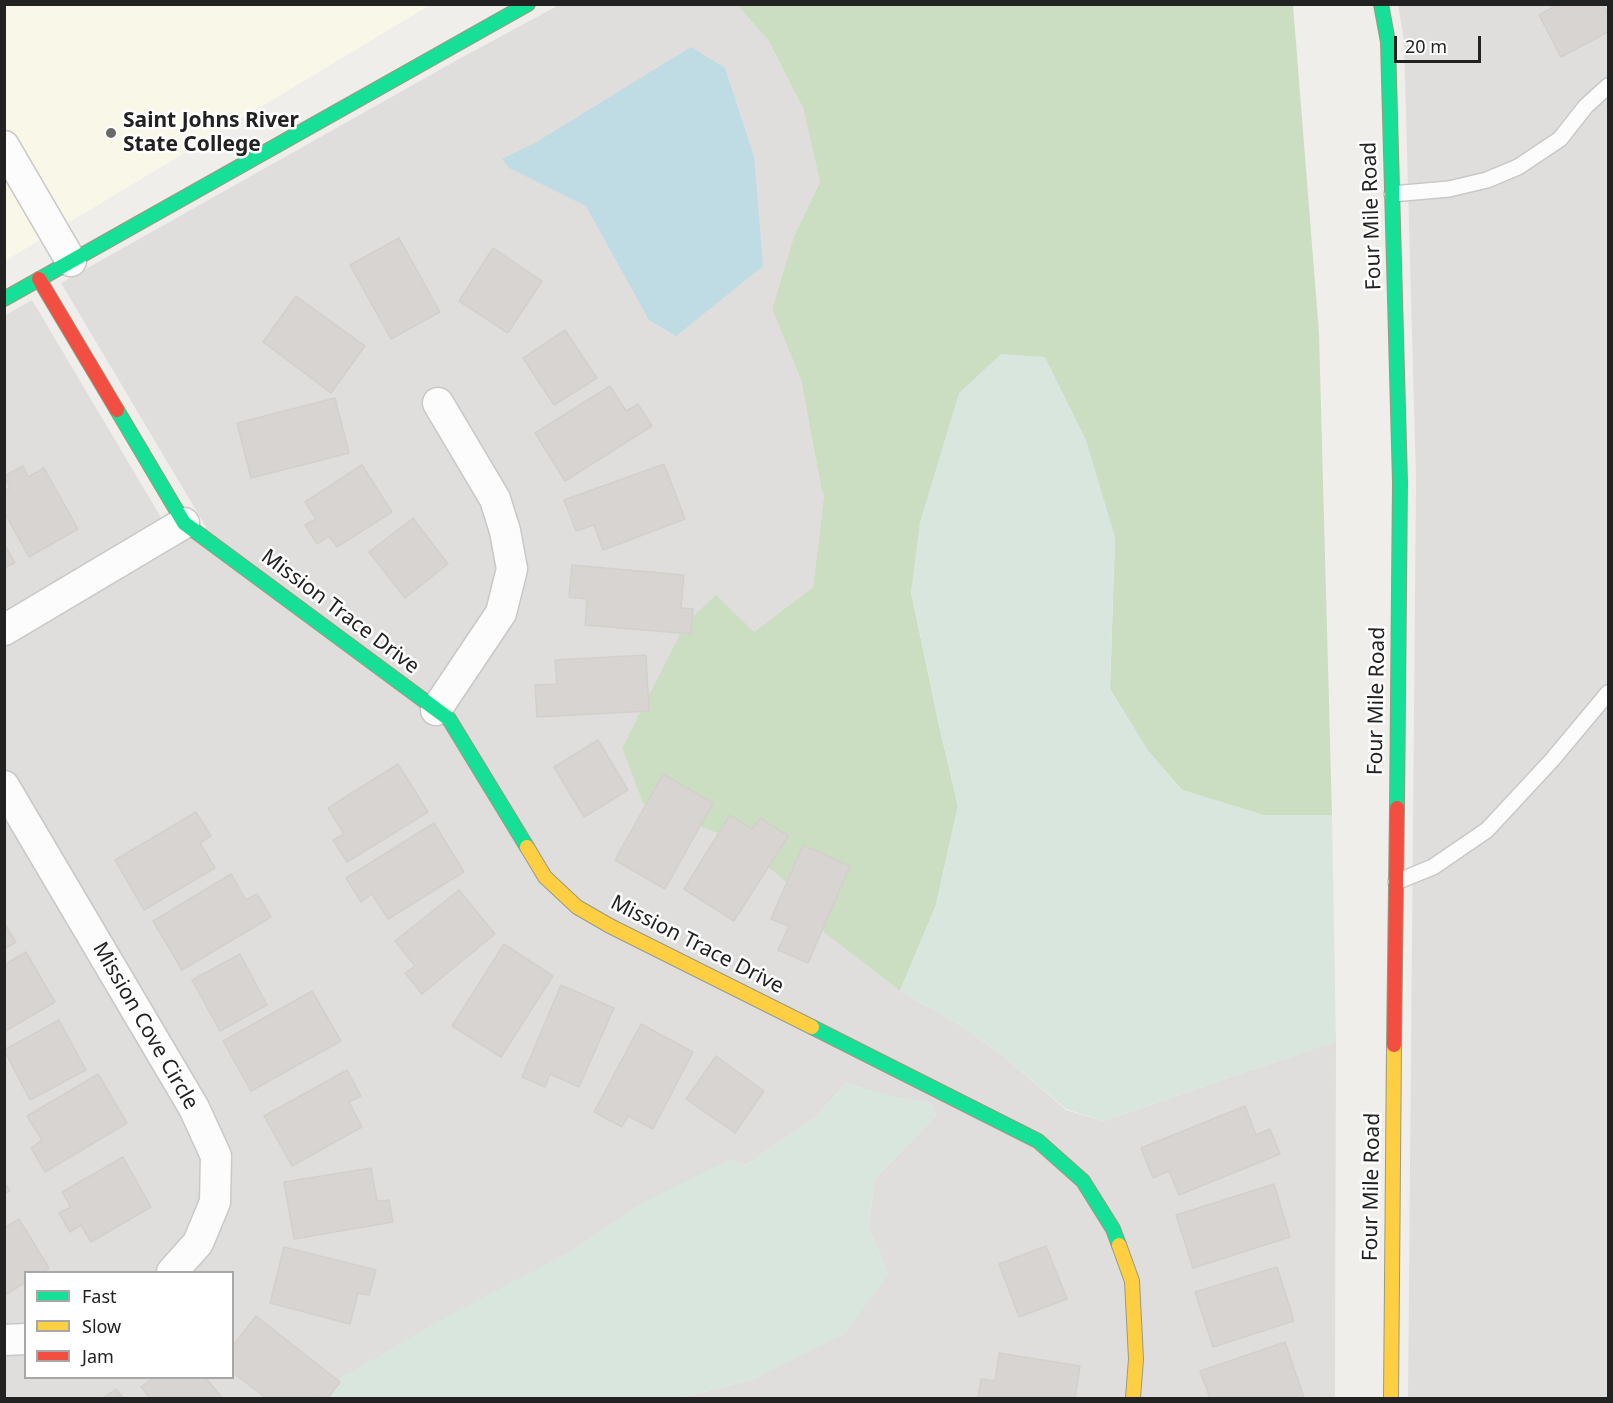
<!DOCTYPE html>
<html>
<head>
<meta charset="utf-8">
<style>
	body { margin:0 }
	#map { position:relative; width:1613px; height:1403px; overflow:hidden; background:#f0eeeb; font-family:"Noto Sans",sans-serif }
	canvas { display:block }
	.frame { position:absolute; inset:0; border:6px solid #222; pointer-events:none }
	.legend { position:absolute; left:24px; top:1271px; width:210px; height:108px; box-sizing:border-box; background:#fff; border:2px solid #a7a7a7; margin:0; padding:8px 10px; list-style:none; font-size:18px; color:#222 }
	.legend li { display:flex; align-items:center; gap:12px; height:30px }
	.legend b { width:30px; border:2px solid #a7a7a7 }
	.scale { position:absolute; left:1394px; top:36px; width:87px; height:27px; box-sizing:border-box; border:3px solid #222; border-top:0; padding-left:8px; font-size:18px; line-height:21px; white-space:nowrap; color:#222; -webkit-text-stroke:4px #fff; paint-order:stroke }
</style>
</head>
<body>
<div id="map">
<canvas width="1613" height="1403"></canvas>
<div class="frame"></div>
<ul class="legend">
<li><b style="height:8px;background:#16e098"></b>Fast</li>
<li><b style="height:8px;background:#ffcf43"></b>Slow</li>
<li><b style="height:8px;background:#f24e42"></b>Jam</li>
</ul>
<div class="scale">20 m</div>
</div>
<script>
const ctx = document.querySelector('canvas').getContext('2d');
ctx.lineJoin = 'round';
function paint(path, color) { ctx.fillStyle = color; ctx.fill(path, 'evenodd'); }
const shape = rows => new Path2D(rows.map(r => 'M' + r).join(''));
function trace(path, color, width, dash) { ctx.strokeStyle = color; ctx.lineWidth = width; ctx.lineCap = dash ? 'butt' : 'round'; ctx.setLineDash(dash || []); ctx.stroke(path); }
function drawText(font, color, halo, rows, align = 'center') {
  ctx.font = font + ' "Noto Sans",sans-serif'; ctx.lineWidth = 5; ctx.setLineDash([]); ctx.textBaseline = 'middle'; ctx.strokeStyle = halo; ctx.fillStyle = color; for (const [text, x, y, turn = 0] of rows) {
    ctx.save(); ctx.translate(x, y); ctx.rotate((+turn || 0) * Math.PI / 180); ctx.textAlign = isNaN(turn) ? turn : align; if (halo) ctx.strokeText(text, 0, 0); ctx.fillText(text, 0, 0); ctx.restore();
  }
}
paint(shape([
	[559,5,737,5,768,40,803,108,820,182,794,236,772,309,801,380,822,492,824,495,813,587,754,632,651,693,622,748,643,804,737,841,788,884,825,932,900,991,955,1022,1001,1054,1066,1110,1103,1121,1336,1041,1335,1398,681,1398,757,1378,888,1274,869,1228,874,1180,936,1115,931,1103,889,1096,846,1083,817,1116,746,1165,729,1160,641,1204,570,1252,343,1377,298,1398,5,1398,4,647,206,527,61,283,459,59],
	[26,1272,232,1272,232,1378,26,1378],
	[1398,5,1608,5,1608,1398,1408,1398,1416,480,1404,40],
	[32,300,162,519,4,613,4,316]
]), '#dfdedc');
paint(shape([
	[5,5,430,5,5,261]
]), '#f8f7e8');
paint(shape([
	[737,5,1293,5,1319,333,1332,815,1263,815,1182,790,1148,751,1110,689,1115,537,911,592,939,725,958,806,936,905,900,991,824,932,788,884,737,841,643,804,622,748,686,623,716,595,754,632,813,587,824,495,822,492,801,380,772,309,794,236,820,182,803,108,768,40]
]), '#cbdec1');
paint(shape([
	[1001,354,1045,357,1086,440,1115,537,1110,689,1148,751,1182,790,1263,815,1332,815,1336,1041,1103,1121,1066,1109,1001,1054,955,1022,900,991,936,905,958,806,939,725,911,592,920,522,959,393],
	[846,1083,890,1096,931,1103,936,1115,874,1180,869,1228,888,1274,845,1334,757,1378,681,1398,298,1398,343,1377,449,1315,570,1252,641,1204,729,1160,746,1165,817,1116]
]), '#d9e6de');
paint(shape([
	[691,47,725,68,754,157,763,266,676,336,649,320,586,206,509,168,502,159,535,143]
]), '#bfdbe3');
const building = shape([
	[1559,4,1603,4,1608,15,1608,32,1561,57,1539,15,1559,4],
	[399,238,440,312,391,339,350,265,399,238],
	[493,248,542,281,508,333,459,301,493,248],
	[296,296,365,346,331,393,263,342,296,296],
	[565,330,597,378,554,405,523,358,565,330],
	[610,386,626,411,638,404,652,426,565,481,535,433,610,386],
	[335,398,349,453,251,478,237,423,335,398],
	[664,464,685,519,603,550,594,525,576,531,564,500,664,464],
	[362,465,392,512,337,547,329,536,317,544,305,525,316,519,305,502,362,465],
	[23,466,28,477,44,468,78,529,29,557,4,512,4,491,10,488,4,476,23,466],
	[413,518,448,564,405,598,369,552,413,518],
	[4,544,15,563,4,568,4,544],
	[572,565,684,575,681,608,693,609,691,634,585,625,587,599,569,597,572,565],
	[646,655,649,711,537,717,535,685,557,684,555,660,646,655],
	[598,740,628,790,584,817,554,767,598,740],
	[398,764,428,812,347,862,333,840,344,834,328,808,398,764],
	[663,774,713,803,665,889,615,860,663,774],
	[196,812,211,836,200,843,215,868,144,910,115,860,196,812],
	[730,815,752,829,760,818,788,836,734,921,684,889,730,815],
	[434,823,464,872,388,919,372,894,361,902,346,878,434,823],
	[803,845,850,866,808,963,778,950,789,926,771,919,803,845],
	[231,874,246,900,257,894,271,917,182,970,153,921,231,874],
	[459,890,495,934,422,994,405,973,415,966,395,941,459,890],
	[4,923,16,942,4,949,4,923],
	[504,944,553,976,501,1057,452,1026,504,944],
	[26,952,55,1002,4,1032,4,965,26,952],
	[240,954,267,1005,220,1031,192,980,240,954],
	[561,985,614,1008,579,1087,550,1074,545,1087,522,1077,561,985],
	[312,991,341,1041,251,1091,223,1041,312,991],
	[59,1020,86,1070,30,1100,4,1050,59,1020],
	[641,1024,693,1052,653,1129,628,1116,622,1127,594,1112,641,1024],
	[716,1056,764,1091,735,1133,686,1099,716,1056],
	[347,1070,361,1096,349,1102,362,1127,292,1166,264,1116,347,1070],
	[98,1074,127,1123,45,1172,31,1148,42,1140,27,1116,98,1074],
	[1245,1106,1256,1135,1270,1129,1280,1154,1179,1195,1169,1171,1153,1178,1141,1148,1245,1106],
	[123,1157,151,1207,91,1242,81,1225,70,1232,59,1213,71,1207,62,1192,123,1157],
	[371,1168,377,1201,389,1200,393,1222,294,1239,284,1182,371,1168],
	[4,1182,10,1191,4,1194,4,1182],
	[1274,1184,1290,1237,1193,1268,1176,1215,1274,1184],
	[19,1219,49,1268,41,1272,26,1272,26,1282,5,1295,4,1228,19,1219],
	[1046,1246,1067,1299,1019,1317,999,1264,1046,1246],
	[284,1247,376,1270,369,1295,358,1293,350,1324,270,1303,284,1247],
	[1277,1267,1294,1321,1213,1347,1195,1292,1277,1267],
	[256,1316,340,1382,328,1398,320,1398,315,1395,312,1398,266,1398,232,1372,232,1347,256,1316],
	[1285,1342,1304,1398,1210,1398,1200,1371,1285,1342],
	[999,1353,1080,1366,1075,1398,978,1398,981,1379,995,1381,999,1353],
	[153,1378,206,1378,222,1398,150,1398,141,1387,153,1378],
	[116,1389,123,1398,103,1398,116,1389]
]);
paint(building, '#d7d4d2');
trace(building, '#d3d0cc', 1.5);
const lane = shape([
	[1392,194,1449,189,1487,180,1518,167,1560,139,1586,106,1608,86],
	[1396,882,1433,867,1487,830,1552,760,1608,693]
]);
const street = shape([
	[4,146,71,261],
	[4,630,184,523],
	[436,710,501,613,512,569,505,531,495,499,438,403],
	[4,786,194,1108,216,1156,215,1202,198,1243,172,1272],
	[4,1340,26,1339]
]);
const fast = shape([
	[1381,4,1388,42,1400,482,1397,808],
	[4,299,528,4],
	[117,410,184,523,449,719,527,847],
	[812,1027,1038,1141,1083,1181,1113,1229,1119,1245]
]);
const slow = shape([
	[527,847,545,877,577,907,610,926,812,1027],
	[1119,1245,1132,1281,1136,1359,1133,1398],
	[1391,1398,1394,1045]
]);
const jam = shape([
	[39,279,117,410],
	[1394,1045,1397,808]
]);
trace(lane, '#c9c8c7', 18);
trace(street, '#c9c8c7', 33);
trace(fast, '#999a82', 16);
trace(slow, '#999a82', 16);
trace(jam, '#999a82', 16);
trace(lane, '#fdfcfc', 15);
trace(street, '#fdfcfc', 30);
trace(fast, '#16e098', 14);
trace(slow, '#ffcf43', 14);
trace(jam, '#f24e42', 14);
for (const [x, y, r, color] of [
	[111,133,6,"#6a6968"]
]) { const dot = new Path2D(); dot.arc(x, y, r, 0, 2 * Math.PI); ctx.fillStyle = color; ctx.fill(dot); trace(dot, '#fff', 2); }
drawText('bold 21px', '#222', '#fff', [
	["Saint Johns River",123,121],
	["State College",123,145]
], 'left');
drawText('21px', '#222', '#fff', [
	["Four Mile Road",1372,216,-92],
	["Mission Trace Drive",340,612,37],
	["Four Mile Road",1377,701,-89],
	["Mission Trace Drive",697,945,27],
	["Mission Cove Circle",145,1026,60],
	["Four Mile Road",1372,1187,-89]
]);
</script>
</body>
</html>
